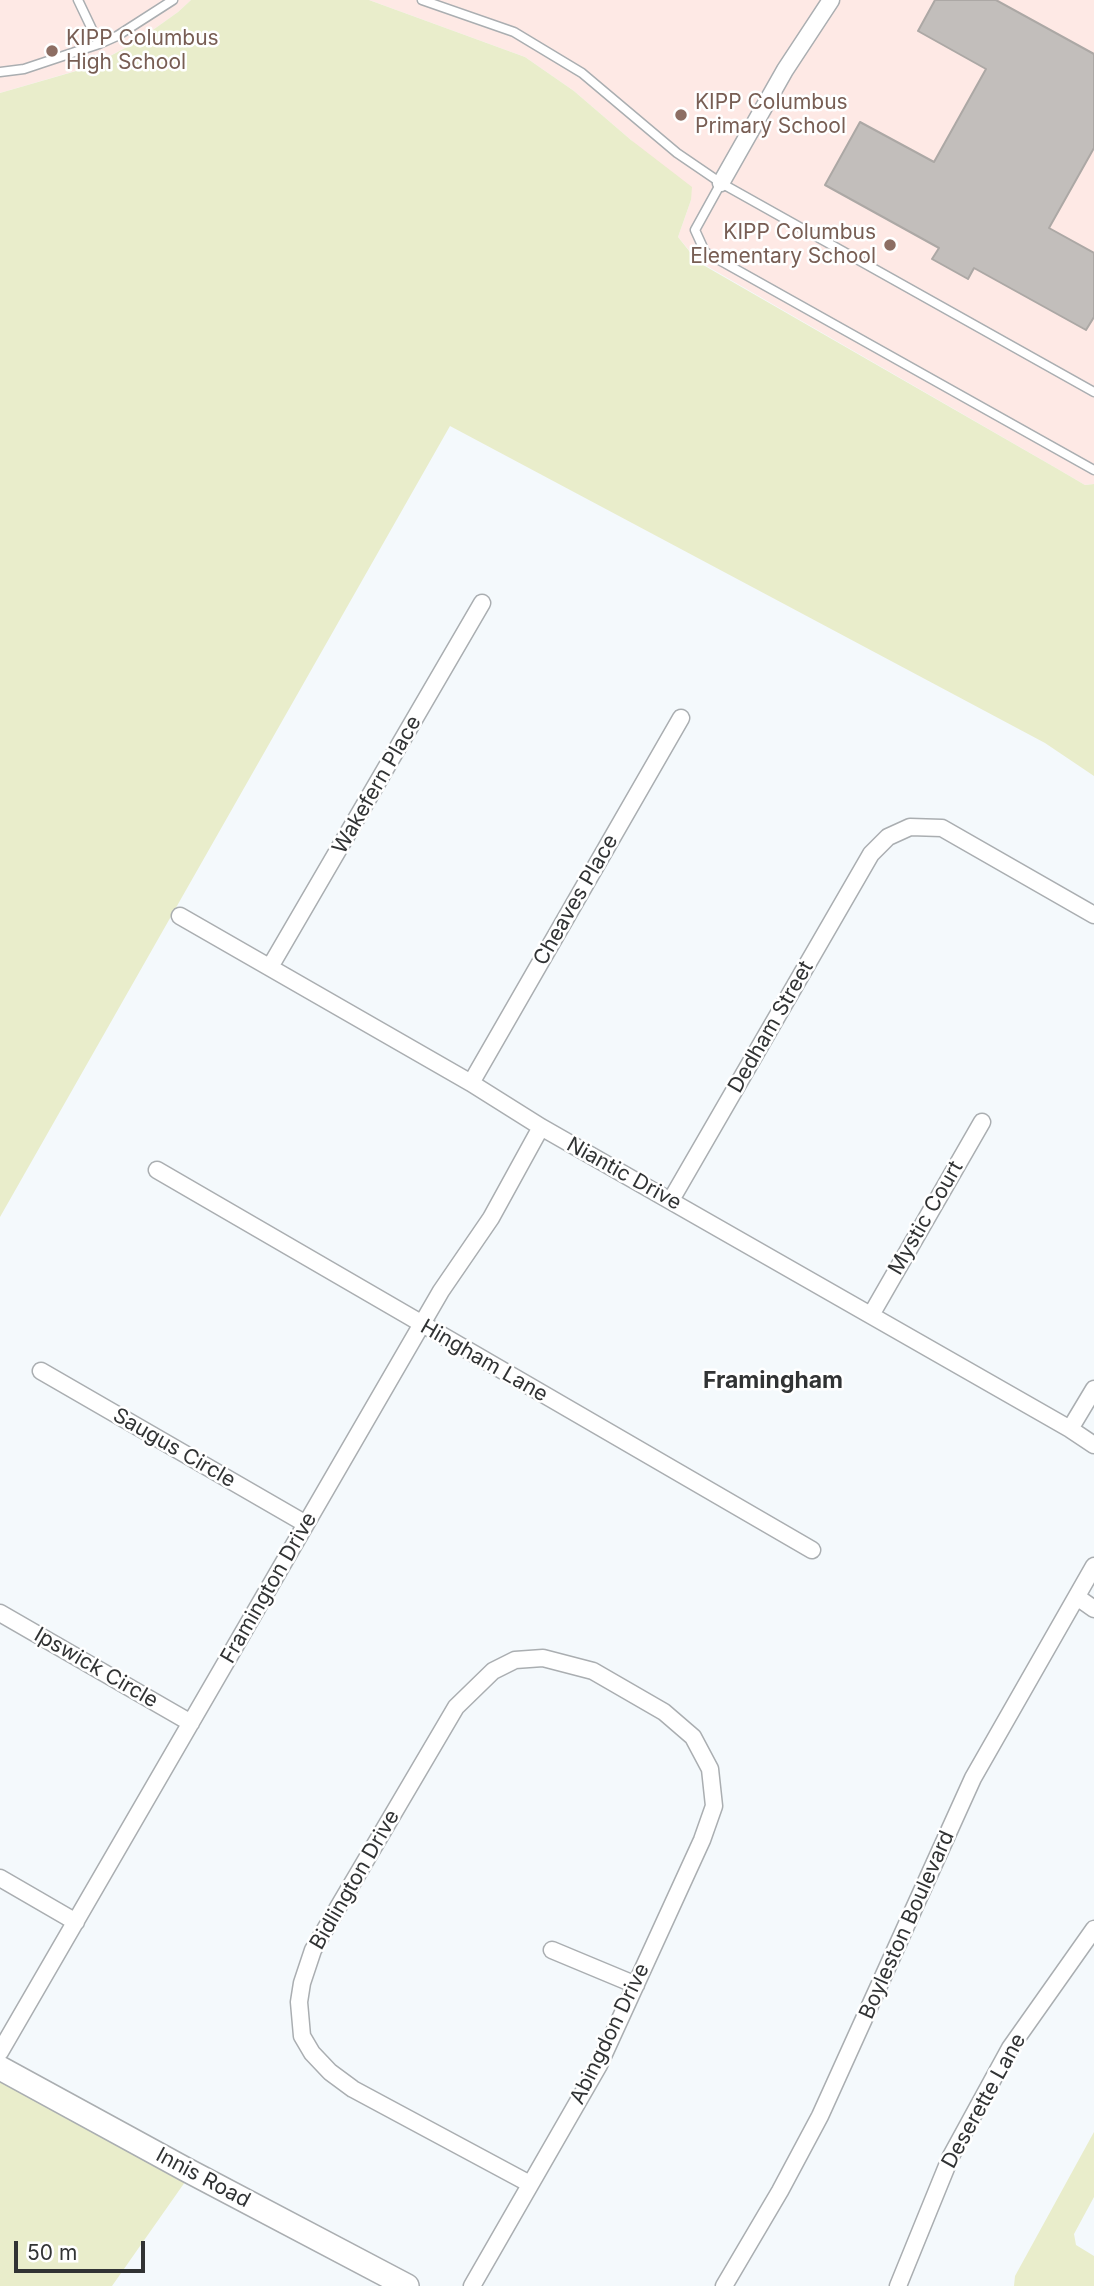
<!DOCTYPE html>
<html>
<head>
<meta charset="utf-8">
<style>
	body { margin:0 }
	#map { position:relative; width:1094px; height:2286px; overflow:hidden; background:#f4f9fc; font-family:Inter,sans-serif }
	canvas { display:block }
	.scale { position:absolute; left:14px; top:2241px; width:131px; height:32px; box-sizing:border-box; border:4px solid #313334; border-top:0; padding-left:9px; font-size:21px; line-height:24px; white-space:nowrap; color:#313334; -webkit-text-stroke:5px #fff; paint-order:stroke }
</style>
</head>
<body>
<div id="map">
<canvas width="1094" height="2286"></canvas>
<div class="scale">50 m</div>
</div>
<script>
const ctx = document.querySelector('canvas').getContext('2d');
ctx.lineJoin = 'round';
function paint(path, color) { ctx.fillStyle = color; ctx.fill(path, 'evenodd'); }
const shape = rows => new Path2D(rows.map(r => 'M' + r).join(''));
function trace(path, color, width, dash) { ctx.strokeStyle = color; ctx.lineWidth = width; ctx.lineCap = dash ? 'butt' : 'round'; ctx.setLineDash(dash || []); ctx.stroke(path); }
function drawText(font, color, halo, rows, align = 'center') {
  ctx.font = font + ' Inter,sans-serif'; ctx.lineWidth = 5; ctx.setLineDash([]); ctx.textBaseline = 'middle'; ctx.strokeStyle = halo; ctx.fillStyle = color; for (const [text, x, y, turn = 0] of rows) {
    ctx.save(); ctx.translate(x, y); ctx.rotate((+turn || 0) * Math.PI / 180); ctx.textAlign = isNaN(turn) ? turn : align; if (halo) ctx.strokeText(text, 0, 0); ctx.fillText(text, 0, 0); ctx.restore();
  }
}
paint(shape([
	[0,0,191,0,178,12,136,42,89,67,0,93],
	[369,0,1094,0,1094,484,1085,485,1056,468,698,261,678,237,691,200,631,140,574,91,525,57]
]), '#fee9e5');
paint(shape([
	[191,0,369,0,525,57,574,91,631,140,692,187,691,200,678,237,698,262,1056,468,1085,485,1094,484,1094,776,1045,743,450,426,0,1217,0,93,90,67,136,42,178,12],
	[0,2080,185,2182,112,2286,0,2286],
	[1094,2132,1094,2197,1074,2234,1076,2245,1094,2256,1094,2286,1014,2286,1015,2276]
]), '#e9edcb');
const building = shape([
	[935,0,996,0,1094,54,1094,148,1049,228,1094,253,1094,317,1086,330,974,268,968,279,932,259,939,248,825,185,860,122,934,162,986,69,918,31,935,0]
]);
paint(building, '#c2bebb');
trace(building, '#aca8a5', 2);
const lane = shape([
	[78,0,99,44],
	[422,0,514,32,582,73,677,153,721,183,1094,392],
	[0,72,24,69,99,44,117,36,173,0],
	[721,183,695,230,705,252,1094,470]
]);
const street = shape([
	[721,183,785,70,831,0],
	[180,916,471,1083,541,1127,1070,1429,1094,1445],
	[270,967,482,603],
	[471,1083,681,718],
	[157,1170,812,1550],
	[671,1200,871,854,888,837,910,827,942,828,1094,915],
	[871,1315,982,1122],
	[41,1371,306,1524],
	[1070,1429,1094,1389],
	[1077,1597,1094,1609],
	[0,1613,191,1723],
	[0,1878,76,1922],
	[552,1950,636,1985],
	[0,2052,441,1291,491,1218,541,1127],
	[472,2286,599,2065,702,1840,714,1806,710,1769,693,1737,664,1712,593,1671,543,1658,515,1660,493,1671,456,1707,313,1950,302,1983,299,2002,302,2036,312,2053,330,2072,353,2089,530,2184],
	[724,2286,780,2191,820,2116,973,1778,1094,1566],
	[898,2286,951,2156,1010,2048,1094,1929]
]);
const secondary = shape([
	[0,2068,185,2169,407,2286]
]);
trace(lane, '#aaaeb1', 11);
trace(street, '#aaaeb1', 19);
trace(secondary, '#aaaeb1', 26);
trace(lane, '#fff', 8);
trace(street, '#fff', 16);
trace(secondary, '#fff', 23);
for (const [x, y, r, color] of [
	[52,51,7,"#8d6e63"],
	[681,115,7,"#8d6e63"],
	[890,245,7,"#8d6e63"]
]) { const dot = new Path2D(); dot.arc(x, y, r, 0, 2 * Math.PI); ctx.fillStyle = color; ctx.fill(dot); trace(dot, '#fff', 2.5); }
drawText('21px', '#785e54', '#fff', [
	["KIPP Columbus",66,39],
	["High School",66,63],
	["KIPP Columbus",695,103],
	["Primary School",695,127],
	["KIPP Columbus",876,233,"right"],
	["Elementary School",876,257,"right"]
], 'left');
drawText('21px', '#313334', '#fff', [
	["Wakefern Place",377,785,-60],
	["Cheaves Place",576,900,-60],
	["Dedham Street",771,1027,-60],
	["Niantic Drive",624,1174,29],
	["Mystic Court",926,1218,-60],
	["Hingham Lane",484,1361,30],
	["Saugus Circle",174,1448,30],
	["Framington Drive",269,1588,-60],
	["Ipswick Circle",96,1668,30],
	["Bidlington Drive",355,1880,-60],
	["Boyleston Boulevard",907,1925,-66],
	["Abingdon Drive",610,2034,-64],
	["Deserette Lane",984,2101,-61],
	["Innis Road",203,2178,28]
]);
drawText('bold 23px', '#313334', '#fff', [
	["Framingham",773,1381]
]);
</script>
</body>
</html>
